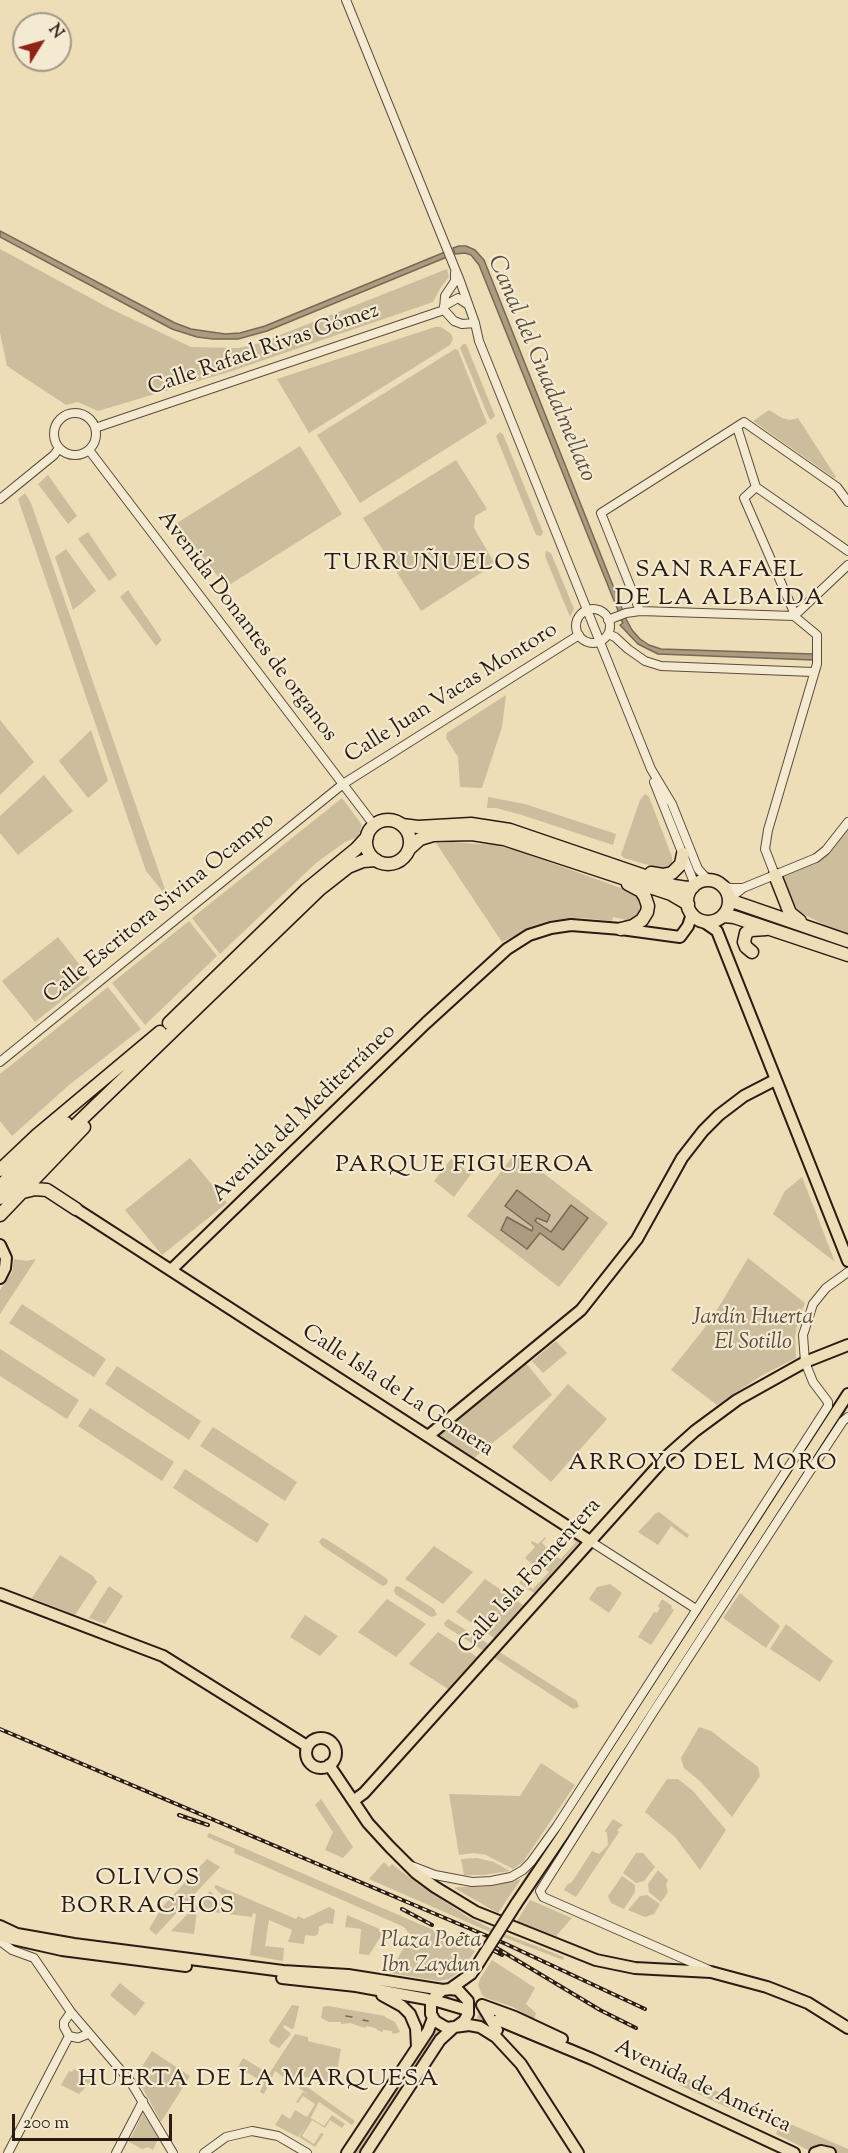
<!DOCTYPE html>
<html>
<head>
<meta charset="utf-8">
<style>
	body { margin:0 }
	#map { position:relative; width:848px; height:2153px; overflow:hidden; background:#eddeb8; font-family:"Sorts Mill Goudy",serif }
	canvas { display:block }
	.north { position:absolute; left:12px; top:12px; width:60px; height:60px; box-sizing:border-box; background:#f3ead1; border:2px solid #a39885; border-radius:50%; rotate:53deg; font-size:16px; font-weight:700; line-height:24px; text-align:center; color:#2a1c14 }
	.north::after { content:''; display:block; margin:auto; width:21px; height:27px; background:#8f2418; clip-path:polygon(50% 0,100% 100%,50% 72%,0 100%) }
	.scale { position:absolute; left:12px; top:2114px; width:160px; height:27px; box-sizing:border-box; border:3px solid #2a1c14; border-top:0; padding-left:8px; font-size:18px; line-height:21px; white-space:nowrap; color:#2a1c14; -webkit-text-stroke:4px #f3ead1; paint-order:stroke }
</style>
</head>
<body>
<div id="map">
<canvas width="848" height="2153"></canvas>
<div class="north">N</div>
<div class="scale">200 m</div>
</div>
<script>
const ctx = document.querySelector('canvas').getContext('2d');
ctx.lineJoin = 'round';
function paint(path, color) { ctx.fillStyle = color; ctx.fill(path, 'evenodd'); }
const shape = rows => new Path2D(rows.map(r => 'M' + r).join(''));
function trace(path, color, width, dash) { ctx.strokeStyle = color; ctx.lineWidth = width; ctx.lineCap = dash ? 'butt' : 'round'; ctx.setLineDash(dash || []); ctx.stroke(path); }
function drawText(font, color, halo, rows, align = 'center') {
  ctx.font = font + ' "Sorts Mill Goudy",serif'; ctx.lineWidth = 4.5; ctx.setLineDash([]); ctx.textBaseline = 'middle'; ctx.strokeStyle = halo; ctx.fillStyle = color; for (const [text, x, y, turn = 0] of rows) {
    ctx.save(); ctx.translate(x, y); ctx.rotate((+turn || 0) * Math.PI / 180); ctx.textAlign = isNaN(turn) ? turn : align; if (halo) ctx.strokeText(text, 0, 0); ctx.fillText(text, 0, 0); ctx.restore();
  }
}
paint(shape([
	[0,249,109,308,191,347,239,348,260,343,447,269,449,277,441,287,433,302,232,371,98,411,78,402,66,405,7,366,0,333],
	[435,327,441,327,451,334,453,339,450,345,309,433,277,379],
	[463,344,466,344,495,416,491,420,489,418,460,348],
	[455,349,458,350,487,423,360,503,317,435],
	[769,410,782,418,790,420,798,418,836,477,834,478,753,421],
	[500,432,503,434,543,532,541,536,536,535,496,436],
	[300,446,342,514,226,587,177,523],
	[456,460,487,509,475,516,474,528,495,564,421,611,363,518],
	[48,475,77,516,68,524,38,484],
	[25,493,31,503,168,898,146,871,18,499],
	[88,532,117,575,109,581,78,539],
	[66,549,96,591,73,610,55,557],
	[546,551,551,553,574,609,570,617,545,556],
	[128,590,162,640,156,646,120,597],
	[506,695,502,727,482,788,460,787,458,757,446,738,447,733],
	[0,720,34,762,0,795],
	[91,730,108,781,88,798,59,761],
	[44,775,73,811,18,855,0,833,0,816],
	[645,794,649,797,672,857,672,865,669,868,659,868,624,858,621,855,640,800],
	[488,797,525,804,616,834,613,845,522,815,496,808,487,808],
	[342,798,362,825,358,837,345,842,316,863,220,954,192,918],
	[848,828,848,933,823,924,797,911,791,902,781,876,814,861],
	[452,842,493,845,516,850,629,891,638,895,643,902,640,915,631,921,613,917,612,921,583,918,548,921,533,926,502,942,436,843],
	[189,921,217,956,145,1025,112,983],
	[58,937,90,978,35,1022,2,981],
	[108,987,141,1029,69,1085,12,1136,0,1121,0,1074],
	[516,1152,608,1223,559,1287,467,1216],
	[190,1158,227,1203,162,1255,125,1210],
	[451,1159,471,1174,454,1197,434,1181],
	[802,1177,835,1262,773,1214,785,1191],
	[748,1258,805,1303,798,1321,795,1337,796,1358,761,1376,717,1405,671,1370,703,1330,720,1305],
	[14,1259,27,1261,36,1259,0,1314,0,1290,12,1273],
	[22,1304,106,1359,94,1377,9,1323],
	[556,1341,567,1353,543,1373,532,1361],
	[0,1349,79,1400,67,1419,0,1376],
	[526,1363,552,1395,474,1458,438,1434],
	[117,1366,201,1421,189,1440,105,1384],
	[568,1384,607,1419,551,1482,512,1447],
	[90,1408,174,1462,162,1481,78,1426],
	[213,1427,297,1482,285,1501,200,1446],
	[185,1469,269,1524,257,1543,173,1488],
	[659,1512,689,1535,687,1538,671,1526,658,1545,638,1532,655,1514],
	[565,1531,580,1541,534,1593,519,1583,527,1574,528,1575,522,1582,533,1589,549,1572,538,1565,531,1572,530,1571,534,1566,525,1558,535,1547,531,1543,532,1541,538,1544,545,1537,546,1538,542,1543,548,1549,553,1544,554,1546,549,1552,561,1559,576,1542,565,1534,558,1542,556,1541],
	[322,1538,326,1539,386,1578,388,1581,387,1584,383,1586,378,1583,322,1546,319,1542],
	[434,1546,473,1572,443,1604,405,1579],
	[60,1555,93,1576,97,1582,75,1615,32,1598],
	[485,1579,523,1605,494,1638,456,1612],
	[610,1584,622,1593,609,1613,589,1599,597,1587],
	[109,1586,123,1596,105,1624,89,1618],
	[396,1586,400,1587,434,1609,437,1615,431,1617,395,1594,394,1590],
	[740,1593,780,1626,766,1648,723,1618],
	[387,1599,426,1624,396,1657,358,1632],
	[662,1599,672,1606,671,1608,674,1610,651,1645,638,1637,654,1612,657,1613,660,1608,658,1606],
	[305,1615,338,1636,320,1656,290,1637],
	[448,1619,487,1643,488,1645,487,1649,482,1650,445,1626,444,1623],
	[786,1624,833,1661,820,1682,770,1649],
	[438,1632,477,1657,448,1689,409,1664],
	[498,1651,577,1701,579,1707,573,1709,496,1659,494,1656],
	[699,1727,711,1731,758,1767,760,1776,732,1817,701,1782,684,1768,681,1758],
	[541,1763,575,1785,523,1862,513,1869,486,1855,474,1853,459,1855,449,1794,520,1796],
	[667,1779,678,1779,693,1791,726,1830,700,1870,675,1837,645,1812],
	[321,1799,353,1847,343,1858,325,1850,333,1832,315,1805],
	[613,1819,623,1825,617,1830,619,1832,576,1897,564,1890,567,1885,572,1882,592,1851,599,1854,608,1845,607,1833,605,1831],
	[209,1833,445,1935,475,1951,461,1971,449,1979,439,1981,389,1973,410,1937,406,1929,402,1926,234,1853,235,1849,207,1837],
	[636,1853,643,1853,655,1867,644,1881,636,1883,623,1873],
	[477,1858,494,1862,510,1871,483,1875,464,1875,461,1859],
	[207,1859,220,1867,156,1935,149,1929,163,1906],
	[384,1862,389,1867,392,1864,418,1884,468,1917,492,1929,564,1957,563,1960,490,1932,369,1879],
	[658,1870,668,1880,666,1884,668,1892,661,1902,649,1892,648,1884],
	[622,1876,635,1885,635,1892,624,1909,611,1903,608,1896],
	[521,1879,498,1913,454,1888,459,1887,492,1886],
	[216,1885,296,1919,298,1916,304,1919,329,1907,335,1910,333,1924,326,1923,319,1927,318,1934,315,1936,305,1935,304,1944,288,1942,292,1930,269,1920,265,1946,284,1948,283,1961,250,1955,256,1914,253,1913,252,1917,227,1914,229,1902,214,1887],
	[210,1891,220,1901,221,1913,197,1910,194,1934,171,1931],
	[647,1895,660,1904,654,1914,645,1917,628,1910,640,1896],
	[530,1900,572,1918,556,1936,517,1921],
	[347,1915,396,1936,395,1940,383,1933,369,1955,359,1954,361,1929,345,1927],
	[492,1960,535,1988,526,2004,536,2013,534,2019,513,2007,486,1998,482,1995,478,1985,480,1979],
	[120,1983,145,2003,135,2016,110,1995],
	[292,2005,299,2006,294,2028,292,2029,284,2025,283,2027,291,2034,279,2048,270,2043,269,2040],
	[328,2006,385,2016,385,2017,395,2022,400,2032,394,2034,392,2033,392,2031,383,2030,383,2032,379,2031,375,2028,367,2026,365,2028,350,2023,341,2024,341,2022,329,2022,321,2018,323,2007],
	[434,2028,437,2028,440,2033,362,2153,352,2153],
	[295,2034,308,2037,308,2041,341,2049,335,2083,301,2076,300,2082,355,2121,352,2125,319,2102,310,2119,311,2118,324,2126,332,2115,345,2124,342,2128,330,2120,325,2128,312,2120,302,2136,314,2144,321,2133,324,2134,315,2147,299,2137,306,2125,298,2137,275,2125,282,2114,290,2119,295,2110,307,2117,315,2104,303,2096,298,2103,296,2102,303,2092,309,2095,275,2071,264,2094,260,2092,264,2083,238,2067,243,2058,269,2074],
	[152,2051,190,2076,161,2122,136,2076],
	[74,2069,94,2079,79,2094,61,2085,69,2071,72,2072],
	[674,2073,738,2100,733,2110,679,2085,673,2076],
	[143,2113,156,2134,158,2134,158,2139,153,2150,148,2147,142,2149,129,2142],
	[767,2114,848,2149,848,2153,837,2153,820,2146,808,2150,776,2134,780,2124,766,2117]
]), '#ccbd9c');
const water = shape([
	[0,231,175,323,191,329,225,334,240,333,265,326,445,252,447,257,267,331,238,339,213,339,197,337,172,329,0,237,0,231],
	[459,246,466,246,475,250,484,260,623,611,619,613,479,265,471,255,465,253,455,254,453,248,459,246],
	[625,617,632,630,640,639,649,645,661,649,813,654,813,660,658,654,638,644,620,625,623,623,620,618,625,617],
	[517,1190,550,1215,547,1222,537,1218,535,1221,551,1232,571,1205,588,1218,563,1250,540,1233,527,1249,501,1230,507,1217,532,1231,533,1227,505,1206,517,1190]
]);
paint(water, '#ab9c80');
trace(water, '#776955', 1.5);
trace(shape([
	[346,2016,352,2017],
	[363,2020,368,2021]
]), '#776955', 1.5);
trace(shape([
	[464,2009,496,2019]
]), '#c6b797', 10, [10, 5]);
const minor = shape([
	[346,0,460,281,475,323,479,341,651,769,672,804,698,869,709,881],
	[455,273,455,281,445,296,444,310,454,321,462,324,475,323],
	[444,306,458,298,467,304],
	'54 434a21 21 0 1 1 42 0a21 21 0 1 1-42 0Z',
	[737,427,756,487],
	[95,428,444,310],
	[89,450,374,825],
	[756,487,744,498,793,610,794,616],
	[756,487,848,551],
	[0,499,54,455,59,448],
	'576 626a17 17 0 1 1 34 0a17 17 0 1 1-34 0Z',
	[640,611,601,513,744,422,837,487,848,502],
	[794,616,848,565],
	[608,620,626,613,640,611,794,616,817,635,817,664,768,830,765,849,775,875],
	[608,634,615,637,628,649,645,661,661,666,813,672],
	[654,782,695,885],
	[720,884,730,888,743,888],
	[729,899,743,888,816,858,826,850,848,822],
	[0,1062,343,784,579,635],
	[590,1541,696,1609],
	[409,1865,435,1875,472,1882,491,1881,511,1877,523,1870,531,1862,557,1826,828,1406,828,1402,813,1382,805,1362,803,1335,813,1304,826,1288,848,1272],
	[0,1941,12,1950,34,1958,71,2012,130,2081,173,2153],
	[709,1970,543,1897,540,1891,652,1714,808,1474,843,1421,848,1417],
	[71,2012,64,2022,64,2027,69,2036,78,2038,88,2034],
	[8,2153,69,2036],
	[116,2153,143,2101],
	[204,2153,226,2137,252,2131,278,2136,307,2153]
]);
const major = shape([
	[704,922,717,931,848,1261],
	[76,1209,590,1541],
	[0,1245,6,1258,5,1268,0,1278],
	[171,1270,426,1023,507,949,529,935,551,928,571,925,621,929,680,937,688,926,692,914],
	[428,1436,581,1310,637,1239,682,1158,703,1131,719,1115,744,1096,775,1080],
	[0,1594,163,1656,307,1746],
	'306 1753a15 15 0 1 1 30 0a15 15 0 1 1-30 0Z',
	[329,1765,368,1823,389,1846,416,1873,435,1887,476,1912,596,1960,635,1968,711,1972,767,1987,808,2003,848,2028],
	[353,1801,364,1793,667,1456,695,1431,737,1400,805,1362,848,1345],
	[516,1904,562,1836,848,1394],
	[0,1926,17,1934,74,1944,283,1971,348,1975,443,1990],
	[0,1936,62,1950,186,1966],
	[282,1978,356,1986,427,1999],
	[450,1989,471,1974,476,1967],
	[382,1995,402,2006,410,2014,416,2028,417,2047],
	[437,2001,464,2009],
	[482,2005,497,2030],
	[482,2005,515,2017,562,2039],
	[498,2020,592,2059,794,2153],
	[457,2026,464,2021,468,2014,468,2001,458,1990,450,1989,443,1990,435,1996,431,2004,431,2014,435,2021,447,2028,469,2025,480,2027,496,2037,521,2064,578,2153],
	[347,2153,428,2031,433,2018],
	[366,2153,440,2040,453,2028],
	[815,2153,821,2151,830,2153]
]);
const highway = shape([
	'366 842a22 22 0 1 1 44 0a22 22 0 1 1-44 0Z',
	[402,825,418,827,471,824,510,830,674,886,687,888,693,887],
	[409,849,420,839,433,835,472,834,504,839,671,894,688,904],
	[651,873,663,875,672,873,681,864,683,854],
	[775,875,790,913,800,921],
	'687 901a21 21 0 1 1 42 0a21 21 0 1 1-42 0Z',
	[729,900,848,941],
	[724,916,734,917,848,955],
	[621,929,633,926,642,920,647,912,648,906,645,897,641,891,628,884],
	[752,952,746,947,744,942,746,933,751,930,766,929],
	[169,1023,306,890,356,849,367,837],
	[0,1170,37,1135,160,1032],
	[0,1186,66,1123],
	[23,1192,35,1189,47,1190,76,1209],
	[0,1198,320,889,348,867,363,861,376,860],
	[0,1215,84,1127]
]);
trace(minor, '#5b4c3d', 10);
trace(major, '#2a1c14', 14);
trace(highway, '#2a1c14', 15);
trace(minor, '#f3ead1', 8);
trace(major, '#eddeb8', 10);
trace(highway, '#eddeb8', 12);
const rail = shape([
	[0,1729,506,1944,645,2009],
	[179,1815,208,1825],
	[402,1909,432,1925],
	[462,1934,502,1955],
	[495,1947,600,2010,636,2028]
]);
trace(rail, '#2a1c14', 4);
trace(rail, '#f3ead1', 1.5, [4.5]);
const majorBridge = shape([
	[476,1967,516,1904]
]);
trace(majorBridge, '#2a1c14', 14, []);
trace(majorBridge, '#eddeb8', 10);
drawText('22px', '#2a1c14', '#f3ead1', [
	["Calle Rafael Rivas Gómez",264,351,-19],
	["Avenida Donantes de organos",246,627,53],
	["Calle Juan Vacas Montoro",452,694,-32],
	["Calle Escritora Sivina Ocampo",160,909,-39],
	["Avenida del Mediterráneo",305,1114,-44],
	["Calle Isla de La Gomera",397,1392,33],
	["Calle Isla Formentera",531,1577,-48],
	["Avenida de América",702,2088,25]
]);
drawText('italic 22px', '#5b4c3d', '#f3ead1', [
	["Jardín Huerta",753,1319],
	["El Sotillo",753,1344],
	["Plaza Poeta",431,1942],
	["Ibn Zaydun",431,1967]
]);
drawText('italic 24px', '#5e4f3f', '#f3ead1', [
	["Canal del Guadalmellato",540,369,67]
]);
ctx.letterSpacing = '1.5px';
drawText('24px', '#2a1c14', '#f3ead1', [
	["TURRUÑUELOS",428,565],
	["SAN RAFAEL",720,572],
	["DE LA ALBAIDA",720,600],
	["PARQUE FIGUEROA",465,1167],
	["ARROYO DEL MORO",703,1465],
	["OLIVOS",148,1880],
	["BORRACHOS",148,1908],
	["HUERTA DE LA MARQUESA",259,2081]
]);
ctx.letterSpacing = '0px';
</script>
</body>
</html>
